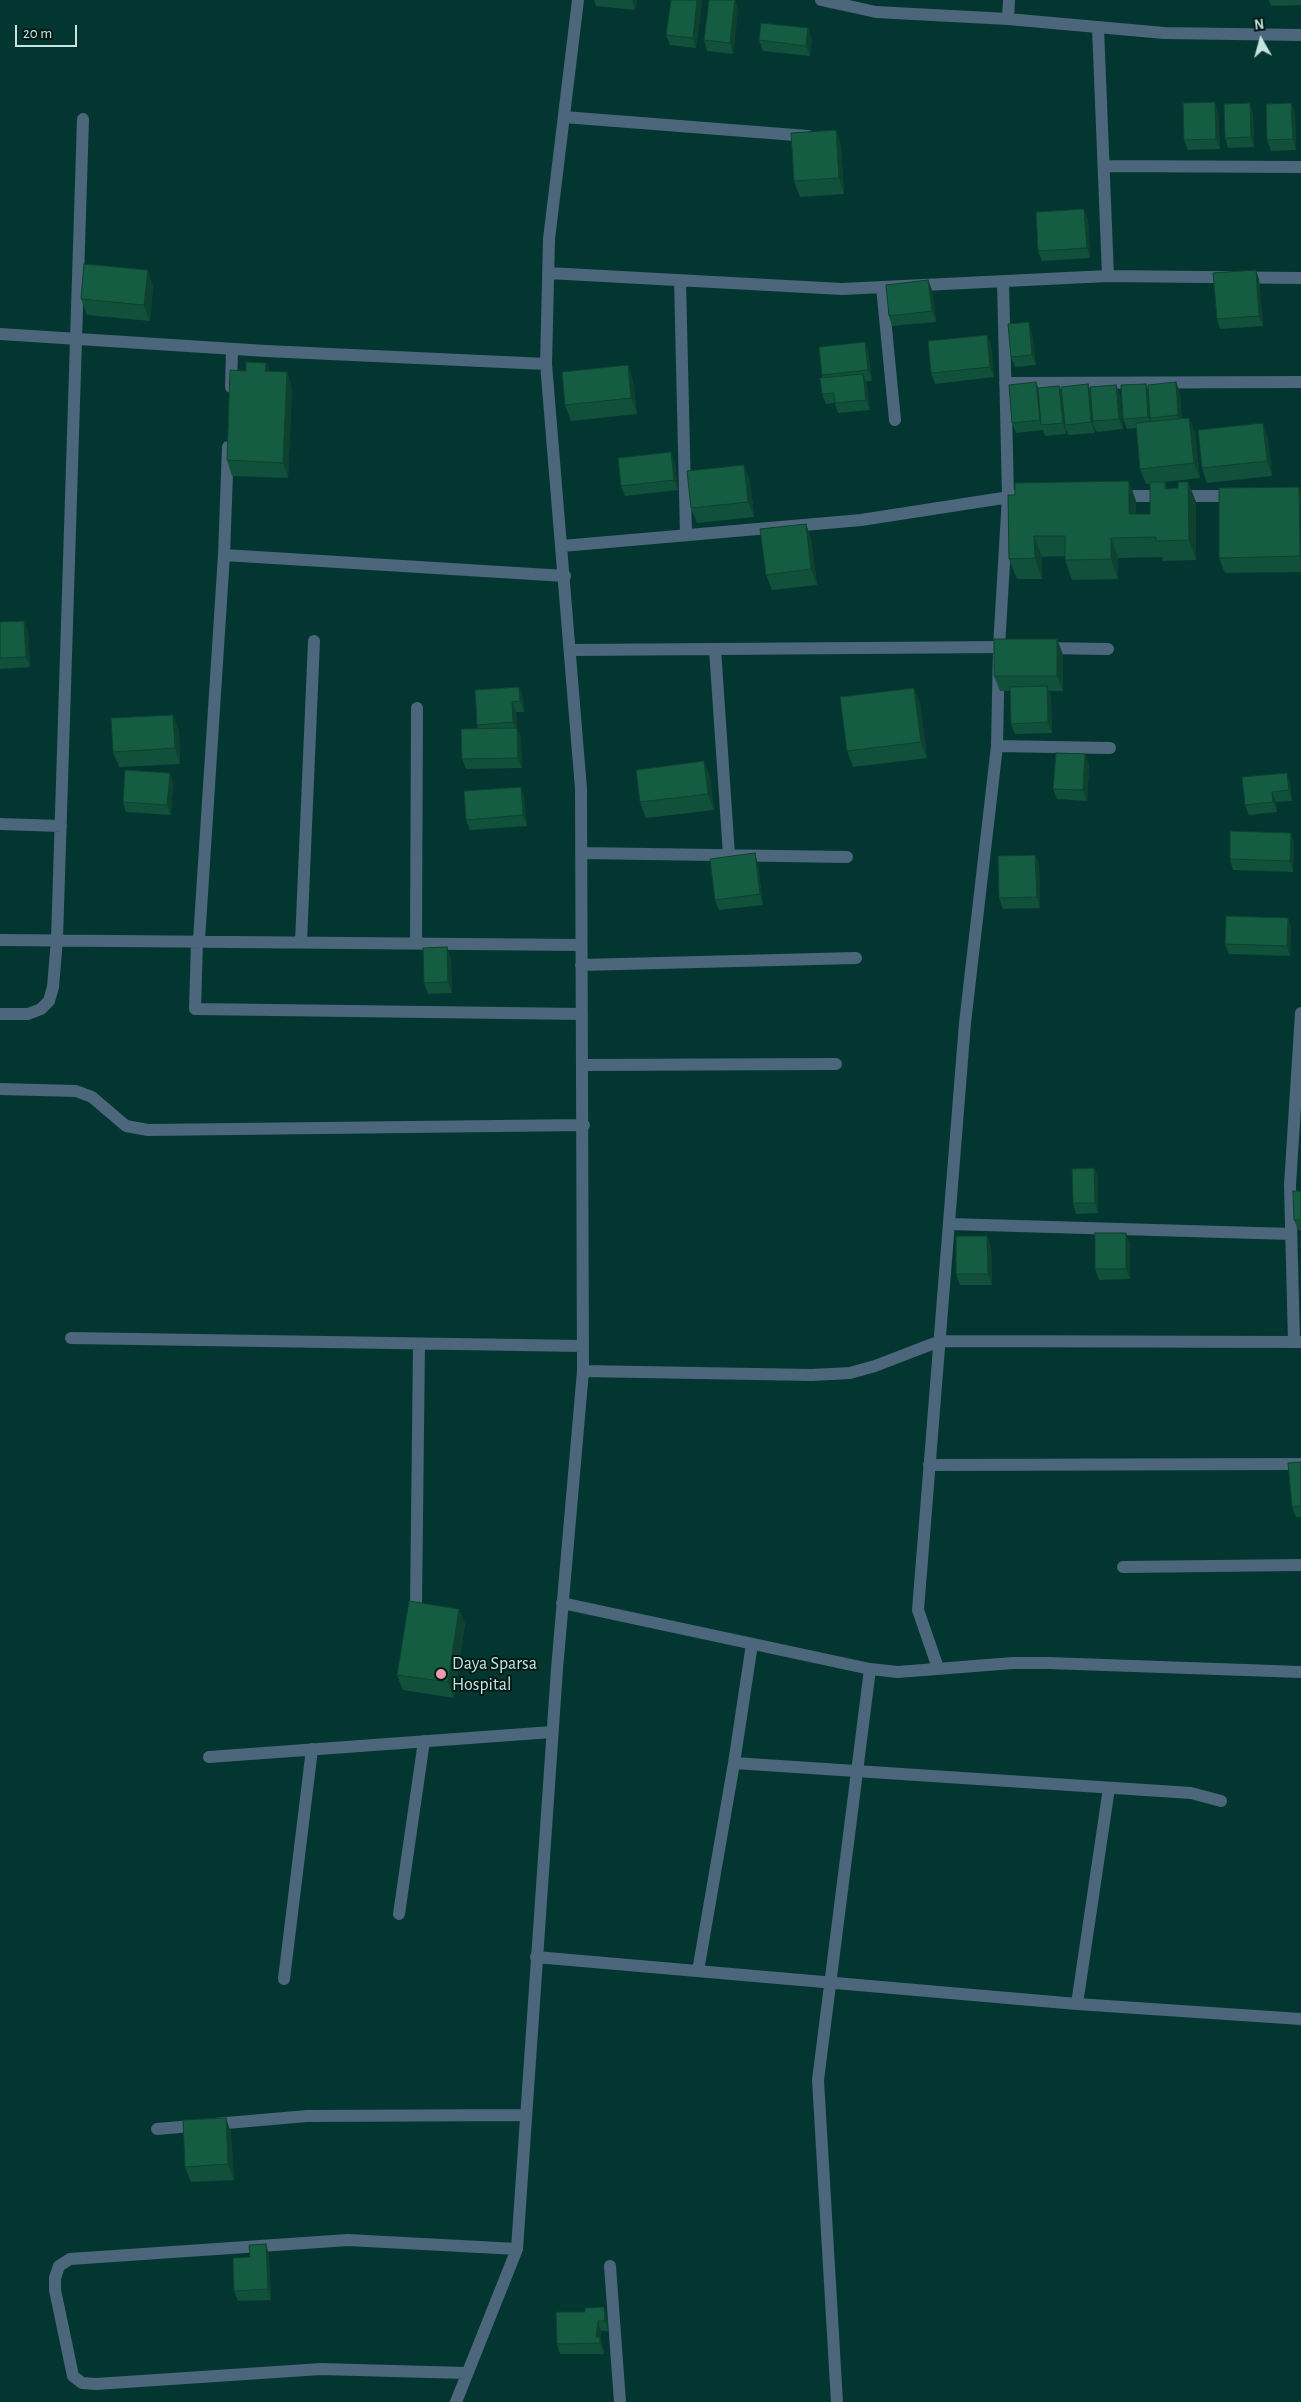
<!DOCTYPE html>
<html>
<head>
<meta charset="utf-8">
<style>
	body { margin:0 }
	#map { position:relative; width:1301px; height:2402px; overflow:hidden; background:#033630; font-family:"Alegreya Sans",sans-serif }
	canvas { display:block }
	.north { position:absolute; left:1236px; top:15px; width:50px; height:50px; -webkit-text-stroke:4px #021b17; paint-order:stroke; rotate:353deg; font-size:14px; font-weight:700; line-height:20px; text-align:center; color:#c6e4df }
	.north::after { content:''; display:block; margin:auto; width:18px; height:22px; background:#c6e4df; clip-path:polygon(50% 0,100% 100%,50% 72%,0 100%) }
	.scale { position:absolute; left:15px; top:25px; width:62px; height:22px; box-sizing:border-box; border:2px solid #c6e4df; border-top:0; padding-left:6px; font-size:15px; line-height:18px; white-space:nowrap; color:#c6e4df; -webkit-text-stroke:4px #021b17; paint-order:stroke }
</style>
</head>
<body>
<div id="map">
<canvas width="1301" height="2402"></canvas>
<div class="north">N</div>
<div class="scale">20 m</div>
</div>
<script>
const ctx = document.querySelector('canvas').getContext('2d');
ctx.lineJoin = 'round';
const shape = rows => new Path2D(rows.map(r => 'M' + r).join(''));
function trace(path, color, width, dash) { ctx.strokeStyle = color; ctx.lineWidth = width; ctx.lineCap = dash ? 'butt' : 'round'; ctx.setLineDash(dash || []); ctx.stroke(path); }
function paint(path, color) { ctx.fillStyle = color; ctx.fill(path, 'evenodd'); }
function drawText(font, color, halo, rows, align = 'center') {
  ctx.font = font + ' "Alegreya Sans",sans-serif'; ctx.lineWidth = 4; ctx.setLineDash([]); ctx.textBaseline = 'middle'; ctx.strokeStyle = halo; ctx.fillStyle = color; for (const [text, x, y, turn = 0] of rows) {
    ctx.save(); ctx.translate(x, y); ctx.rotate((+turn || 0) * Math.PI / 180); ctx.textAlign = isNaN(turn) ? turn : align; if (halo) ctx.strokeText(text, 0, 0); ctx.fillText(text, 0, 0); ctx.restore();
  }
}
trace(shape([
	[821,0,876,12,1008,19,1164,33,1301,35],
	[1008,19,1009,0],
	[1098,28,1108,276],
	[564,117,808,136],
	[1104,166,1301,167],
	[548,273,842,289,1108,276,1301,278],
	[680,280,686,535],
	[882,287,895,420],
	[0,334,266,351,546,364],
	[1005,383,1301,382],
	[231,387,232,349],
	[228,447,224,555,199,940,197,941,195,1009,582,1014],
	[1119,496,1236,496],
	[562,546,861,520,1016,496],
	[224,555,565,576],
	[1043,648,1108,649],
	[715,649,729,855],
	[571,650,1006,647],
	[997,746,1110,748],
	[0,824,61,826],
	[581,853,847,857],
	[0,940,581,945],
	[301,942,314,641],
	[416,943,417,708],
	[581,965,856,958],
	[0,1014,28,1014,41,1009,49,1001,53,987,57,939,83,119],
	[582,1065,836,1064],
	[0,1089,76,1091,92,1097,126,1126,148,1130,584,1125],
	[949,1224,1291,1234],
	[71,1338,583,1346],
	[1294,1342,1290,1185,1301,1013],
	[583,1371,812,1375,850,1373,875,1366,940,1341,1301,1342],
	[929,1465,1301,1464],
	[1123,1567,1301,1565],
	[562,1603,870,1669,898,1672,1013,1663,1049,1663,1301,1672],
	[416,1606,419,1344],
	[938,1668,918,1610,965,1023,997,746,999,647,1008,496,1003,281],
	[209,1757,552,1732],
	[734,1763,1191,1793,1221,1801],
	[399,1914,424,1741],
	[536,1957,1077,2004,1301,2019],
	[698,1971,734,1763,752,1644],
	[284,1979,312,1749],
	[1077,2004,1109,1788],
	[157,2129,307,2116,526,2115],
	[610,2266,620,2402],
	[466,2373,321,2369,96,2384,82,2383,73,2376,55,2290,55,2278,59,2266,70,2259,348,2240,517,2249],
	[456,2402,517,2249,557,1669,583,1371,581,789,546,364,549,239,578,0],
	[837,2402,818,2080,870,1669]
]), '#4c667c', 12);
paint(shape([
	[594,0,637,0,635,10,596,6],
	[697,0,701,0,702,3,696,48,670,45,666,35],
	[1269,0,1301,0,1301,5,1271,6],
	[738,10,733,54,707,51,704,40],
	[812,39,810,56,763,51,759,40],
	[1291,103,1295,113,1296,150,1271,151,1267,140],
	[1218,112,1220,149,1188,150,1184,140],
	[1253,113,1254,147,1228,148,1225,138],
	[836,130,841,146,844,194,800,197,794,181],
	[1088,219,1090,258,1042,261,1038,251],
	[1256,270,1259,280,1263,326,1220,329,1217,319],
	[928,280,932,290,936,322,892,326,889,316],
	[153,286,150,321,87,315,81,299],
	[1032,333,1036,365,1015,367,1011,357],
	[987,335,991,345,994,377,935,384,931,373],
	[865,342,868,352,872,381,866,381,870,410,838,413,835,403,826,404,822,394,822,375],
	[266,363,269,371,287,372,292,388,288,478,232,476,227,460,246,371],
	[628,365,633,381,637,414,571,421,565,405],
	[1036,382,1038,388,1062,393,1088,384,1090,391,1116,385,1120,395,1123,429,1097,432,1094,426,1095,433,1068,435,1066,429,1066,434,1045,436,1043,430,1016,433,1012,423],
	[1176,382,1180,393,1182,419,1189,418,1195,433,1200,478,1165,482,1167,489,1178,488,1188,482,1196,502,1196,560,1163,561,1162,557,1118,558,1118,579,1072,580,1065,560,1065,556,1042,557,1042,579,1017,579,1009,559,1008,495,1136,501,1136,514,1150,514,1150,484,1146,484,1140,469,1136,428,1127,429,1123,419,1146,384,1148,390],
	[1263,423,1268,438,1272,476,1207,483,1202,468],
	[671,452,675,463,678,490,625,496,621,486],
	[744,465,750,480,754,517,697,523,691,508],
	[1301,494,1301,572,1225,573,1219,558],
	[806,524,811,539,817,585,772,590,766,575],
	[0,622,28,631,30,667,0,669],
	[1057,639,1063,655,1063,691,1049,691,1051,697,1052,733,1015,734,1011,724,1010,691,1000,691,994,676],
	[519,687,523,698,524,712,516,712,517,728,521,738,522,768,466,769,462,759,478,729,477,725],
	[920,703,927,758,853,767,847,751],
	[179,730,180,764,119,767,113,752],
	[1085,754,1089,765,1087,801,1057,799,1053,789],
	[704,761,710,777,714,810,646,818,640,802],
	[170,773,173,783,171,815,126,812,123,802],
	[1290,783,1292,801,1276,802,1277,812,1249,815,1245,805],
	[524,797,527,826,470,830,466,820],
	[1294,843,1293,872,1233,870,1230,859],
	[1035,855,1039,865,1040,908,1003,909,999,898],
	[758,864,763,905,719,910,715,900],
	[1288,918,1291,928,1290,956,1229,954,1225,944],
	[451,958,452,993,428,994,424,983],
	[1094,1168,1098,1178,1098,1213,1076,1214,1073,1203],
	[1301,1191,1301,1230,1298,1230,1294,1220],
	[1130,1243,1130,1279,1099,1280,1095,1269],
	[991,1246,992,1285,960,1285,956,1274],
	[1301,1462,1301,1517,1296,1517,1292,1507],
	[459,1609,465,1624,454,1698,403,1690,397,1675],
	[231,2133,234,2180,191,2182,185,2167],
	[269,2254,271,2300,238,2301,234,2291,250,2257],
	[604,2307,608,2318,608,2331,601,2331,601,2340,603,2348,604,2354,560,2354,557,2344,585,2312]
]), '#11503a');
paint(shape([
	[632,0,637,0,635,10],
	[697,0,701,0,702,3,696,48,693,38],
	[735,0,738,10,733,54,730,43],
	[808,28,812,39,810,56,806,46],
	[1215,102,1218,112,1220,149,1216,139],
	[1250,103,1253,113,1254,147,1251,137],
	[1291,103,1295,113,1296,150,1293,139],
	[836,130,841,146,844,194,839,178],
	[1084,209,1088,219,1090,258,1087,248],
	[148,270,153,286,150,321,144,305],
	[1256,270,1259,280,1263,326,1259,316],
	[928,280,932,290,936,322,932,311],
	[1029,322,1032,333,1036,365,1032,355],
	[987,335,991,345,994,377,990,367],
	[865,342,868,352,872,381,868,370],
	[266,363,271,378,265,371],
	[628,365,633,381,637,414,631,398],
	[287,372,292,388,288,478,283,463],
	[863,374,867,384,870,410,866,400],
	[1036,382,1040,393,1041,425,1040,420],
	[1176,382,1180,393,1182,426,1178,415],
	[1088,384,1092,395,1093,421,1094,426,1095,433,1091,422],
	[1146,384,1150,394,1150,418,1152,427,1148,417],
	[1116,385,1120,395,1123,429,1119,419],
	[1059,386,1063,396,1065,425,1066,434,1063,423],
	[1189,418,1195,433,1200,478,1194,463],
	[1263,423,1268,438,1272,476,1267,461],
	[671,452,675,463,678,490,674,480],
	[744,465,750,480,754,517,748,502],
	[1129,481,1136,501,1137,535,1129,514],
	[1188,482,1196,502,1196,560,1189,540],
	[1299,487,1301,494,1301,559,1300,556],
	[806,524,811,539,817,585,811,569],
	[1034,536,1042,557,1042,579,1035,558],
	[1111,538,1118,558,1118,579,1111,559],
	[24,621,28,631,30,667,26,657],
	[1057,639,1063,655,1063,691,1057,676],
	[1047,686,1051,697,1052,733,1048,722],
	[519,687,523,698,524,712,520,701],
	[914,688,920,703,927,758,921,742],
	[512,702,516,712,517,732,513,722],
	[173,715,179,730,180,764,175,748],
	[517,728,521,738,522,768,518,758],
	[1085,754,1089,765,1087,801,1083,790],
	[704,761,710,777,714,810,708,794],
	[170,773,173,783,171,815,167,805],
	[1287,773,1290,783,1292,801,1289,790],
	[521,787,524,797,527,826,523,815],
	[1272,792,1276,802,1277,812,1273,802],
	[1291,833,1294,843,1293,872,1290,861],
	[755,853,758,864,763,905,760,894],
	[1035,855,1039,865,1040,908,1037,897],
	[1288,918,1291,928,1290,956,1287,946],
	[447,947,451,958,452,993,448,982],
	[1094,1168,1098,1178,1098,1213,1095,1203],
	[1126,1233,1130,1243,1130,1279,1126,1269],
	[987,1236,991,1246,992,1285,988,1274],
	[459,1609,465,1624,454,1698,448,1682],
	[226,2118,231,2133,234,2180,228,2164],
	[266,2244,269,2254,271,2300,268,2289],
	[604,2307,608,2318,608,2331,605,2321],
	[598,2321,601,2331,601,2340,603,2348,604,2354,600,2343,596,2337]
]), '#0e412f');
const building = shape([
	[671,0,697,0,693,38,666,35,671,0],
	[709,0,735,0,730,43,704,40,709,0],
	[761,23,808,28,806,46,759,40,761,23],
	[1215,102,1216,139,1184,140,1183,103,1215,102],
	[1250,103,1251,137,1225,138,1224,104,1250,103],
	[1291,103,1293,139,1267,140,1266,104,1291,103],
	[836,130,839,178,794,181,791,133,836,130],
	[1084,209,1087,248,1038,251,1036,212,1084,209],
	[84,264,148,270,144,305,81,299,84,264],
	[1256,270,1259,316,1217,319,1213,273,1256,270],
	[928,280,932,311,889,316,886,285,928,280],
	[1029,322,1032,355,1011,357,1008,324,1029,322],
	[987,335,990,367,931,373,928,341,987,335],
	[865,342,868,370,822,375,819,347,865,342],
	[246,362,266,363,265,371,287,372,283,463,227,460,230,370,246,371,246,362],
	[628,365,631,398,565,405,562,372,628,365],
	[863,374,866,400,835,403,834,393,822,394,820,378,863,374],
	[1036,382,1040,420,1012,423,1009,385,1036,382],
	[1176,382,1178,415,1150,418,1148,385,1176,382],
	[1088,384,1091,422,1065,425,1061,387,1088,384],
	[1146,384,1148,417,1123,419,1121,385,1146,384],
	[1116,385,1119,419,1093,421,1090,387,1116,385],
	[1059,386,1063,423,1041,425,1038,388,1059,386],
	[1189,418,1194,463,1140,469,1136,423,1189,418],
	[1263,423,1267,461,1202,468,1198,430,1263,423],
	[671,452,674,480,621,486,618,458,671,452],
	[744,465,748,502,691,508,687,471,744,465],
	[1129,481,1129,514,1150,514,1150,482,1165,482,1165,489,1178,488,1178,482,1188,482,1189,540,1156,541,1156,537,1111,538,1111,559,1065,560,1065,536,1034,536,1035,558,1009,559,1008,495,1015,495,1015,483,1129,481],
	[1299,487,1300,556,1219,558,1219,488,1299,487],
	[806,524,811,569,766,575,760,529,806,524],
	[24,621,26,657,0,658,0,622,24,621],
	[994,639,1057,639,1057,676,994,676,994,639],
	[1047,686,1048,722,1011,724,1010,687,1047,686],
	[519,687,520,701,512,702,513,722,477,725,475,690,519,687],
	[914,688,921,742,847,751,840,697,914,688],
	[173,715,175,748,113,752,111,718,173,715],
	[517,728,518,758,462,759,461,729,517,728],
	[1056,753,1085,754,1083,790,1053,789,1056,753],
	[704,761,708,794,640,802,636,770,704,761],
	[125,770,170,773,167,805,123,802,125,770],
	[1287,773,1289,790,1272,792,1273,802,1245,805,1242,777,1287,773],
	[521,787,523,815,466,820,464,791,521,787],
	[1230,831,1291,833,1290,861,1230,859,1230,831],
	[755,853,760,894,715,900,710,859,755,853],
	[1035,855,1037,897,999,898,998,856,1035,855],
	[1226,916,1288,918,1287,946,1225,944,1226,916],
	[447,947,448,982,424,983,423,948,447,947],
	[1094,1168,1095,1203,1073,1203,1072,1169,1094,1168],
	[1293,1191,1301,1191,1301,1220,1294,1220,1293,1191],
	[1095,1233,1126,1233,1126,1269,1095,1269,1095,1233],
	[956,1236,987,1236,988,1274,956,1274,956,1236],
	[1301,1462,1301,1506,1292,1507,1288,1463,1301,1462],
	[409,1601,459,1609,448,1682,397,1675,409,1601],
	[226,2118,228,2164,185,2167,183,2120,226,2118],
	[266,2244,268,2289,234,2291,233,2258,250,2257,249,2245,266,2244],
	[604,2307,605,2321,598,2321,596,2337,600,2337,600,2343,557,2344,556,2312,585,2312,585,2308,604,2307]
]);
paint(building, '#145d43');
trace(building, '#0e412f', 1);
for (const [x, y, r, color] of [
	[441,1674,6,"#f29ab0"]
]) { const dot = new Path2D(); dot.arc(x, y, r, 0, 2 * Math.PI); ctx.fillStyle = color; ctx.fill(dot); trace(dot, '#021b17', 2); }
drawText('18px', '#c6e4df', '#021b17', [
	["Daya Sparsa",452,1664],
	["Hospital",452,1685]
], 'left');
</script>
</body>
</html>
